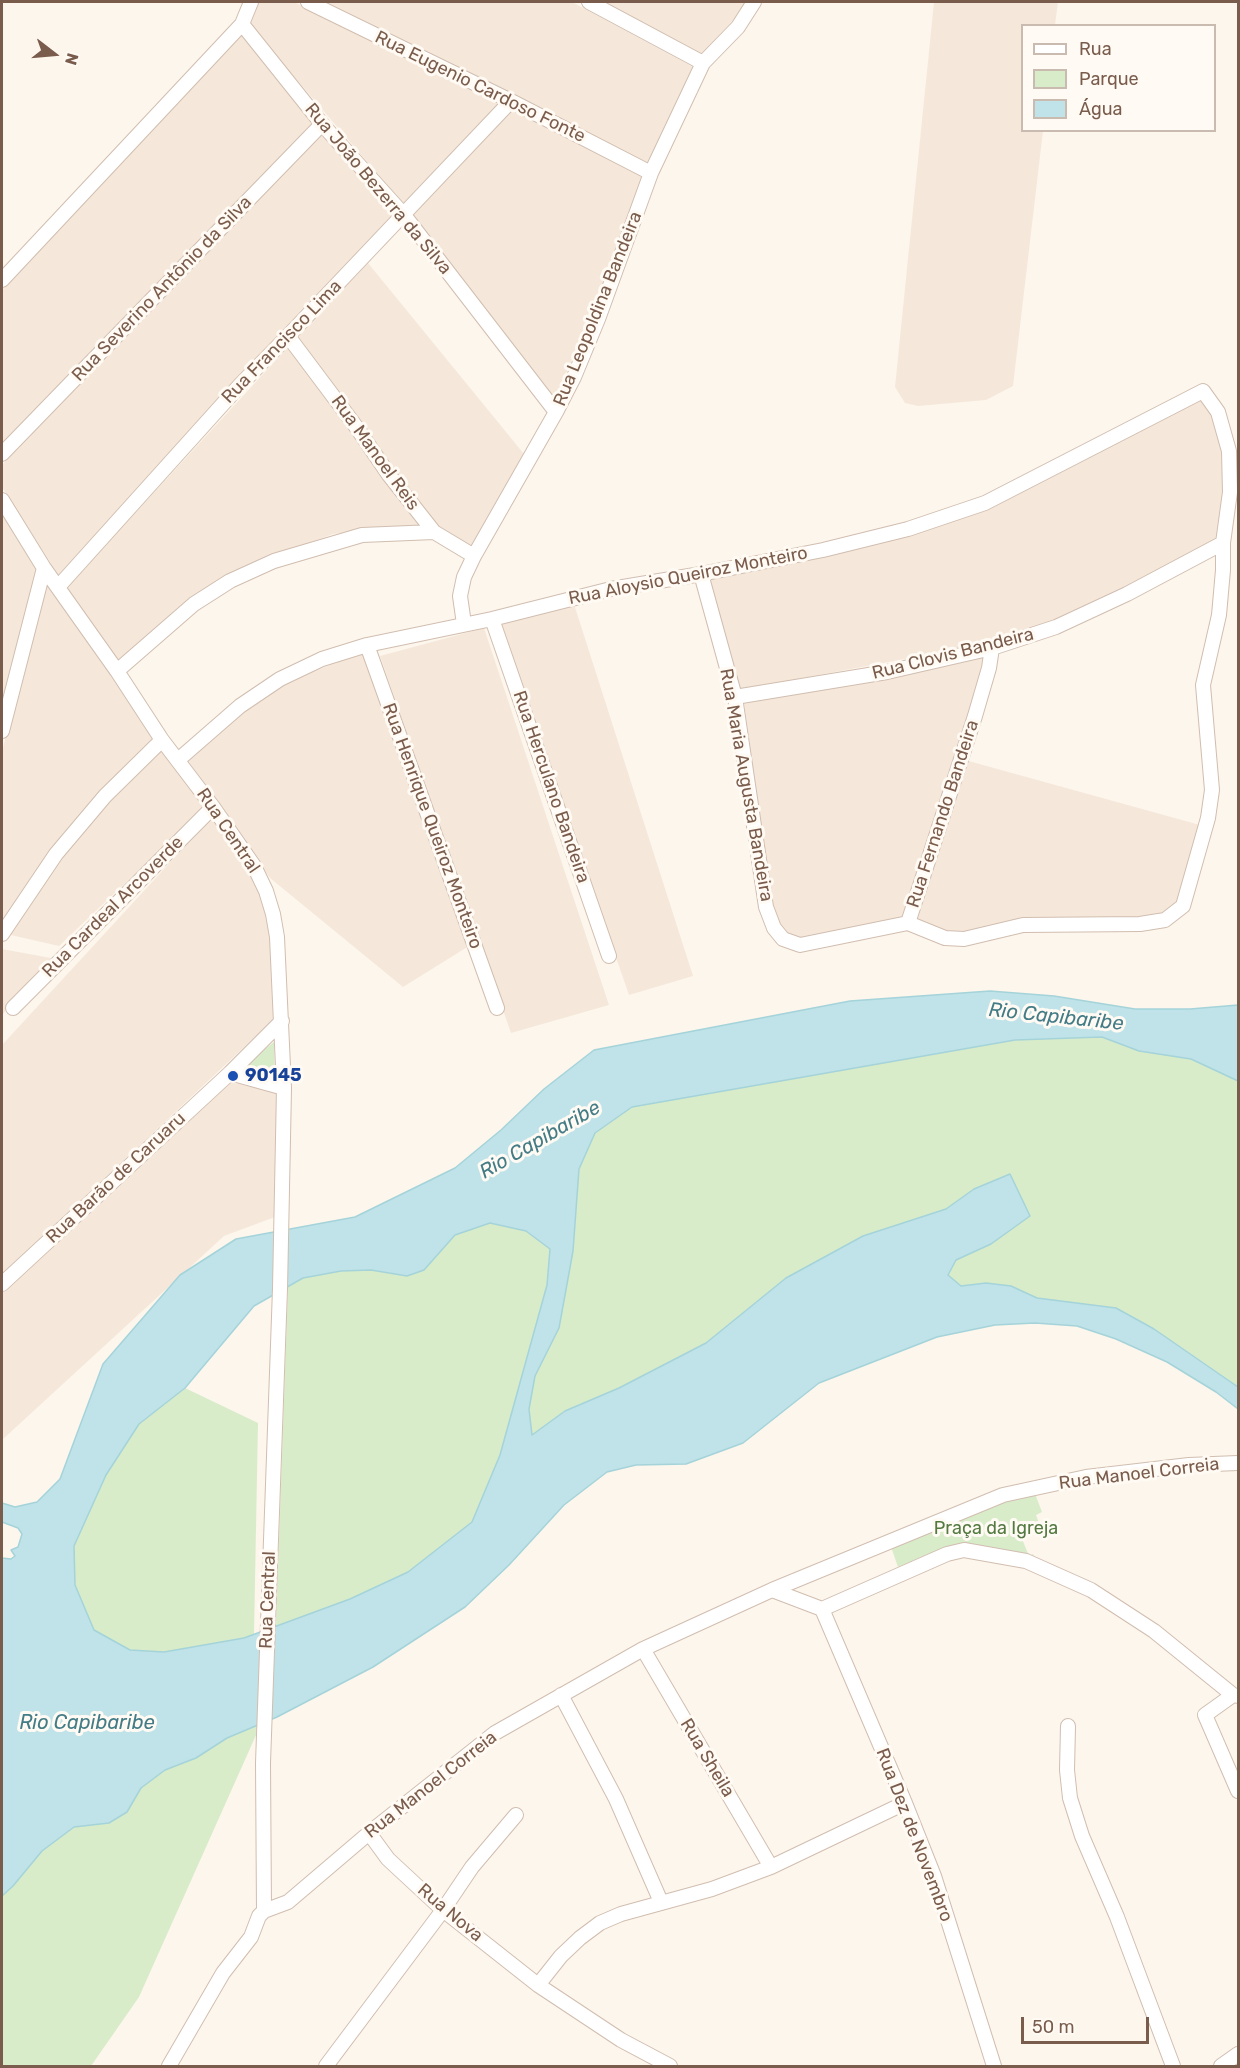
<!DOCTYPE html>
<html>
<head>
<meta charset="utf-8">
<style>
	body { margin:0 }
	#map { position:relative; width:1240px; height:2068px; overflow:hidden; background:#fdf6ec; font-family:Rubik,sans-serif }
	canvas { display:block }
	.frame { position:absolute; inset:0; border:3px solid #7a5c4d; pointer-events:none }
	.legend { position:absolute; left:1021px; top:24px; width:195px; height:108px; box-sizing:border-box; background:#fffaf3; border:2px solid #cabbb1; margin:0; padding:8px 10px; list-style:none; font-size:18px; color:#7a5c4d }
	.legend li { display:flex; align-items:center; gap:12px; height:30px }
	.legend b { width:30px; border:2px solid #cabbb1 }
	.north { position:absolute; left:24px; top:24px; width:60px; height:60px; -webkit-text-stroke:4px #fffaf3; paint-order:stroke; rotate:106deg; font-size:16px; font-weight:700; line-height:24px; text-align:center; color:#7a5c4d }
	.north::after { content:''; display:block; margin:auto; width:21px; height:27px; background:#7a5c4d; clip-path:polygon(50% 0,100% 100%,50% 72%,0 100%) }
	.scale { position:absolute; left:1021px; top:2017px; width:128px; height:27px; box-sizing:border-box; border:3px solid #7a5c4d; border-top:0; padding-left:8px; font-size:18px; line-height:21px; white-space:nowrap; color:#7a5c4d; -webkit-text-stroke:4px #fffaf3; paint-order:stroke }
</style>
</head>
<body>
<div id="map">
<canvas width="1240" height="2068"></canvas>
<div class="frame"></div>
<ul class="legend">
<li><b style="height:8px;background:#fff"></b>Rua</li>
<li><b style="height:16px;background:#d8ecc9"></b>Parque</li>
<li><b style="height:16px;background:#bfe3e8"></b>Água</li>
</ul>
<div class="north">N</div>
<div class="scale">50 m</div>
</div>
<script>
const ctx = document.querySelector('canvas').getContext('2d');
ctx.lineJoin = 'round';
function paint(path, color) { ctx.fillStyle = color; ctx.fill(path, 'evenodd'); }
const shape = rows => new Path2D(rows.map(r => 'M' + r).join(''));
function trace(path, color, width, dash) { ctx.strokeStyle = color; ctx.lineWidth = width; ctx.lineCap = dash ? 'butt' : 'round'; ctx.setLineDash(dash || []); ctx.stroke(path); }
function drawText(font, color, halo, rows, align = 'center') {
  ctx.font = font + ' Rubik,sans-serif'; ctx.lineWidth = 6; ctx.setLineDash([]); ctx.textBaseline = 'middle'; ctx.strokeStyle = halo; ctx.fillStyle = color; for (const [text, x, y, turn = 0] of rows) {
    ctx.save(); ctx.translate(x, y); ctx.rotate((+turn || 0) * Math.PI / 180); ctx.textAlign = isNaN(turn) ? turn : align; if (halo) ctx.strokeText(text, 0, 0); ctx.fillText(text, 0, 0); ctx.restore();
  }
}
paint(shape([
	[258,2,294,2,500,102,405,206,249,24],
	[320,2,572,2,695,68,648,164],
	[601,2,748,2,746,6,701,55],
	[934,2,1058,2,1055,25,1022,26,1022,130,1043,131,1013,386,986,400,918,406,905,403,895,387],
	[241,33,313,123,2,444,2,290],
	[511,109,643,175,593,315,554,399,413,214],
	[323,133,394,216,59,576,2,487,2,465],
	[368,263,524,454,471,547,437,527,297,337],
	[288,347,421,525,333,534,228,574,189,599,118,660,66,588],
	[1202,400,1214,417,1224,453,1224,491,1219,539,1055,622,995,642,739,690,710,579,814,559,910,536,988,510],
	[2,508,38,571,4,699,2,698],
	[47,580,204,808,59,946,2,933,2,751],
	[573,601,693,976,629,995,498,618],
	[484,628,609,1005,511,1033,380,656],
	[364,652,469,946,403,987,270,878,188,761,245,710,282,686,307,674],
	[986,656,904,917,802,939,787,933,780,926,772,905,744,702],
	[965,760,1200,825,1179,901,1165,914,1143,919,1021,918,968,932,947,932,915,920],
	[212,817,249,869,263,898,270,927,275,1018,2,1275,2,1045],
	[2,949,51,958,2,1015],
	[229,1082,276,1092,277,1138,275,1217,224,1236,2,1440,2,1292]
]), '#f5e8da');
paint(shape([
	[1102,1037,1139,1051,1191,1059,1238,1081,1238,1387,1154,1329,1116,1308,1037,1298,1011,1286,986,1283,961,1286,948,1275,956,1260,991,1244,974,1189,946,1209,917,1220,786,1278,706,1343,619,1388,565,1411,532,1436,529,1409,535,1376,559,1328,573,1251,579,1169,595,1133,632,1107,1015,1040],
	[274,1042,275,1079,242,1067],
	[490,1223,526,1231,550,1249,547,1285,500,1456,472,1522,408,1572,350,1599,276,1626,288,1287,303,1278,341,1271,371,1270,407,1276,424,1270,455,1235],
	[185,1388,258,1423,254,1634,244,1638,164,1652,130,1650,94,1630,75,1585,74,1546,106,1475,139,1424],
	[1034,1491,1042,1512,1036,1515,1040,1526,1020,1534,1029,1556,1033,1554,1039,1568,965,1549,933,1552,898,1567,890,1544,1024,1493],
	[261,1724,139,1997,91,2066,2,2066,2,1896,13,1886,42,1851,74,1827,110,1823,127,1812,141,1788,165,1770,196,1758,227,1738]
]), '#d8ecc9');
const water = shape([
	[990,991,1054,996,1135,1009,1190,1009,1238,1005,1238,1081,1191,1059,1139,1051,1102,1037,1015,1040,632,1107,595,1133,579,1169,573,1251,559,1328,535,1376,529,1409,532,1435,565,1411,619,1388,706,1343,786,1278,863,1236,946,1209,974,1189,1010,1174,1030,1216,991,1244,956,1260,948,1275,961,1286,986,1283,1011,1286,1037,1298,1116,1308,1154,1329,1238,1387,1238,1409,1216,1392,1167,1362,1116,1339,1077,1326,1035,1323,995,1325,937,1337,819,1383,743,1443,686,1464,636,1465,607,1472,564,1505,509,1565,465,1607,373,1667,277,1717,227,1738,196,1758,165,1770,141,1788,127,1812,109,1823,74,1827,42,1851,13,1886,2,1896,2,1558,11,1559,15,1556,11,1550,18,1547,22,1534,18,1528,2,1522,2,1503,15,1507,37,1502,60,1479,103,1364,180,1275,236,1239,355,1217,455,1168,501,1130,544,1089,594,1050,850,1001,990,991],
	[490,1223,526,1231,550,1249,547,1285,500,1455,472,1522,408,1572,350,1599,244,1638,164,1652,130,1650,94,1630,75,1585,74,1546,106,1475,139,1424,185,1388,254,1306,303,1278,341,1271,371,1270,407,1276,424,1270,455,1235,490,1223]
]);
paint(water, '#bfe3e8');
trace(water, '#a5d3da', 1.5);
const street = shape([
	[308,2,511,101,651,173],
	[589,2,703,63],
	[242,24,322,124,404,215,556,412],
	[2,280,242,24,251,2],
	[288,336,357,428,389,475,434,532,474,556],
	[2,454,322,124],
	[2,500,44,568,117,671,162,740,213,807,254,866,266,891,273,914,277,937,284,1088,280,1289,263,1763,264,1911],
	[701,574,735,697,766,907,774,928,783,939,800,945,908,923],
	[58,587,240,385,288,336,511,101],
	[492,619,609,956],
	[464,624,460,596,464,577,474,556,556,412,574,377,598,319,651,173,703,63,738,27,754,2],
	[367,645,497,1008],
	[117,671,194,604,230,581,274,561,362,535,434,532],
	[735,697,887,672,992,648,1056,627,1127,594,1223,543],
	[2,731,44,568],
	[178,760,240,706,280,679,322,659,367,645,492,619,611,589,701,574,823,550,908,529,985,503,1203,391,1218,412,1229,451,1230,492,1223,543,1223,570,1219,615,1203,685,1212,790,1208,818,1183,906,1165,920,1140,924,1023,925,964,939,945,938,908,923],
	[908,923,975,716,989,668,992,648],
	[2,934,56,854,105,796,162,740],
	[13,1008,213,807],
	[230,1073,284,1088],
	[2,1284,230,1073,282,1021],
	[772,1590,1003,1495,1086,1477,1189,1465,1238,1463],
	[822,1609,905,1803,934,1876,994,2066],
	[822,1609,947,1554,964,1550,1026,1561,1091,1590,1154,1631,1233,1695,1238,1696],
	[643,1649,771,1867],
	[561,1695,616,1799,661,1902],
	[1233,1695,1205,1715,1238,1791],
	[1068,1726,1067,1770,1070,1798,1082,1836,1117,1917,1173,2066],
	[369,1833,388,1859,443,1910,538,1985,621,2040,670,2066],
	[538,1985,561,1956,580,1938,600,1923,621,1914,712,1889,771,1867,905,1803],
	[169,2066,223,1973,251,1937,259,1916,264,1911,288,1902,369,1833,495,1733,643,1649,772,1590,822,1609],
	[326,2066,443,1910,472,1867,516,1815],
	[1221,2066,1238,2054]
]);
trace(street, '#d1beb0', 16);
trace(street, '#fff', 14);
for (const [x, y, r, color] of [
	[233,1076,6,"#1a4fb4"]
]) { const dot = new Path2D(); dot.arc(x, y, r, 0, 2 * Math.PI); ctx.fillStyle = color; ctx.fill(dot); trace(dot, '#fffaf3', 2); }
drawText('18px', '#7a5c4d', '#fffaf3', [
	["Rua Eugenio Cardoso Fonte",480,87,26],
	["Rua João Bezerra da Silva",378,189,50],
	["Rua Severino Antônio da Silva",162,289,-46],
	["Rua Leopoldina Bandeira",598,309,-68],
	["Rua Francisco Lima",282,342,-46],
	["Rua Manoel Reis",375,453,54],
	["Rua Aloysio Queiroz Monteiro",688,576,-11],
	["Rua Clovis Bandeira",953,654,-14],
	["Rua Maria Augusta Bandeira",746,785,80],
	["Rua Herculano Bandeira",551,787,71],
	["Rua Fernando Bandeira",943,814,-72],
	["Rua Henrique Queiroz Monteiro",432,826,70],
	["Rua Central",228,831,56],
	["Rua Cardeal Arcoverde",113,907,-45],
	["Rua Barão de Caruaru",116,1178,-43],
	["Rua Manoel Correia",1139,1474,-7],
	["Rua Central",268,1600,-88],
	["Rua Sheila",707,1758,59],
	["Rua Manoel Correia",431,1785,-38],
	["Rua Dez de Novembro",914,1835,69],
	["Rua Nova",450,1913,40]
]);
drawText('bold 18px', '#164399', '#fffaf3', [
	["90145",245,1076]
], 'left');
drawText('18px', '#537a41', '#fffaf3', [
	["Praça da Igreja",996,1529]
]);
drawText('italic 20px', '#437c86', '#fffaf3', [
	["Rio Capibaribe",1056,1017,6],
	["Rio Capibaribe",540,1140,-30],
	["Rio Capibaribe",87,1723]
]);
</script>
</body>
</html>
